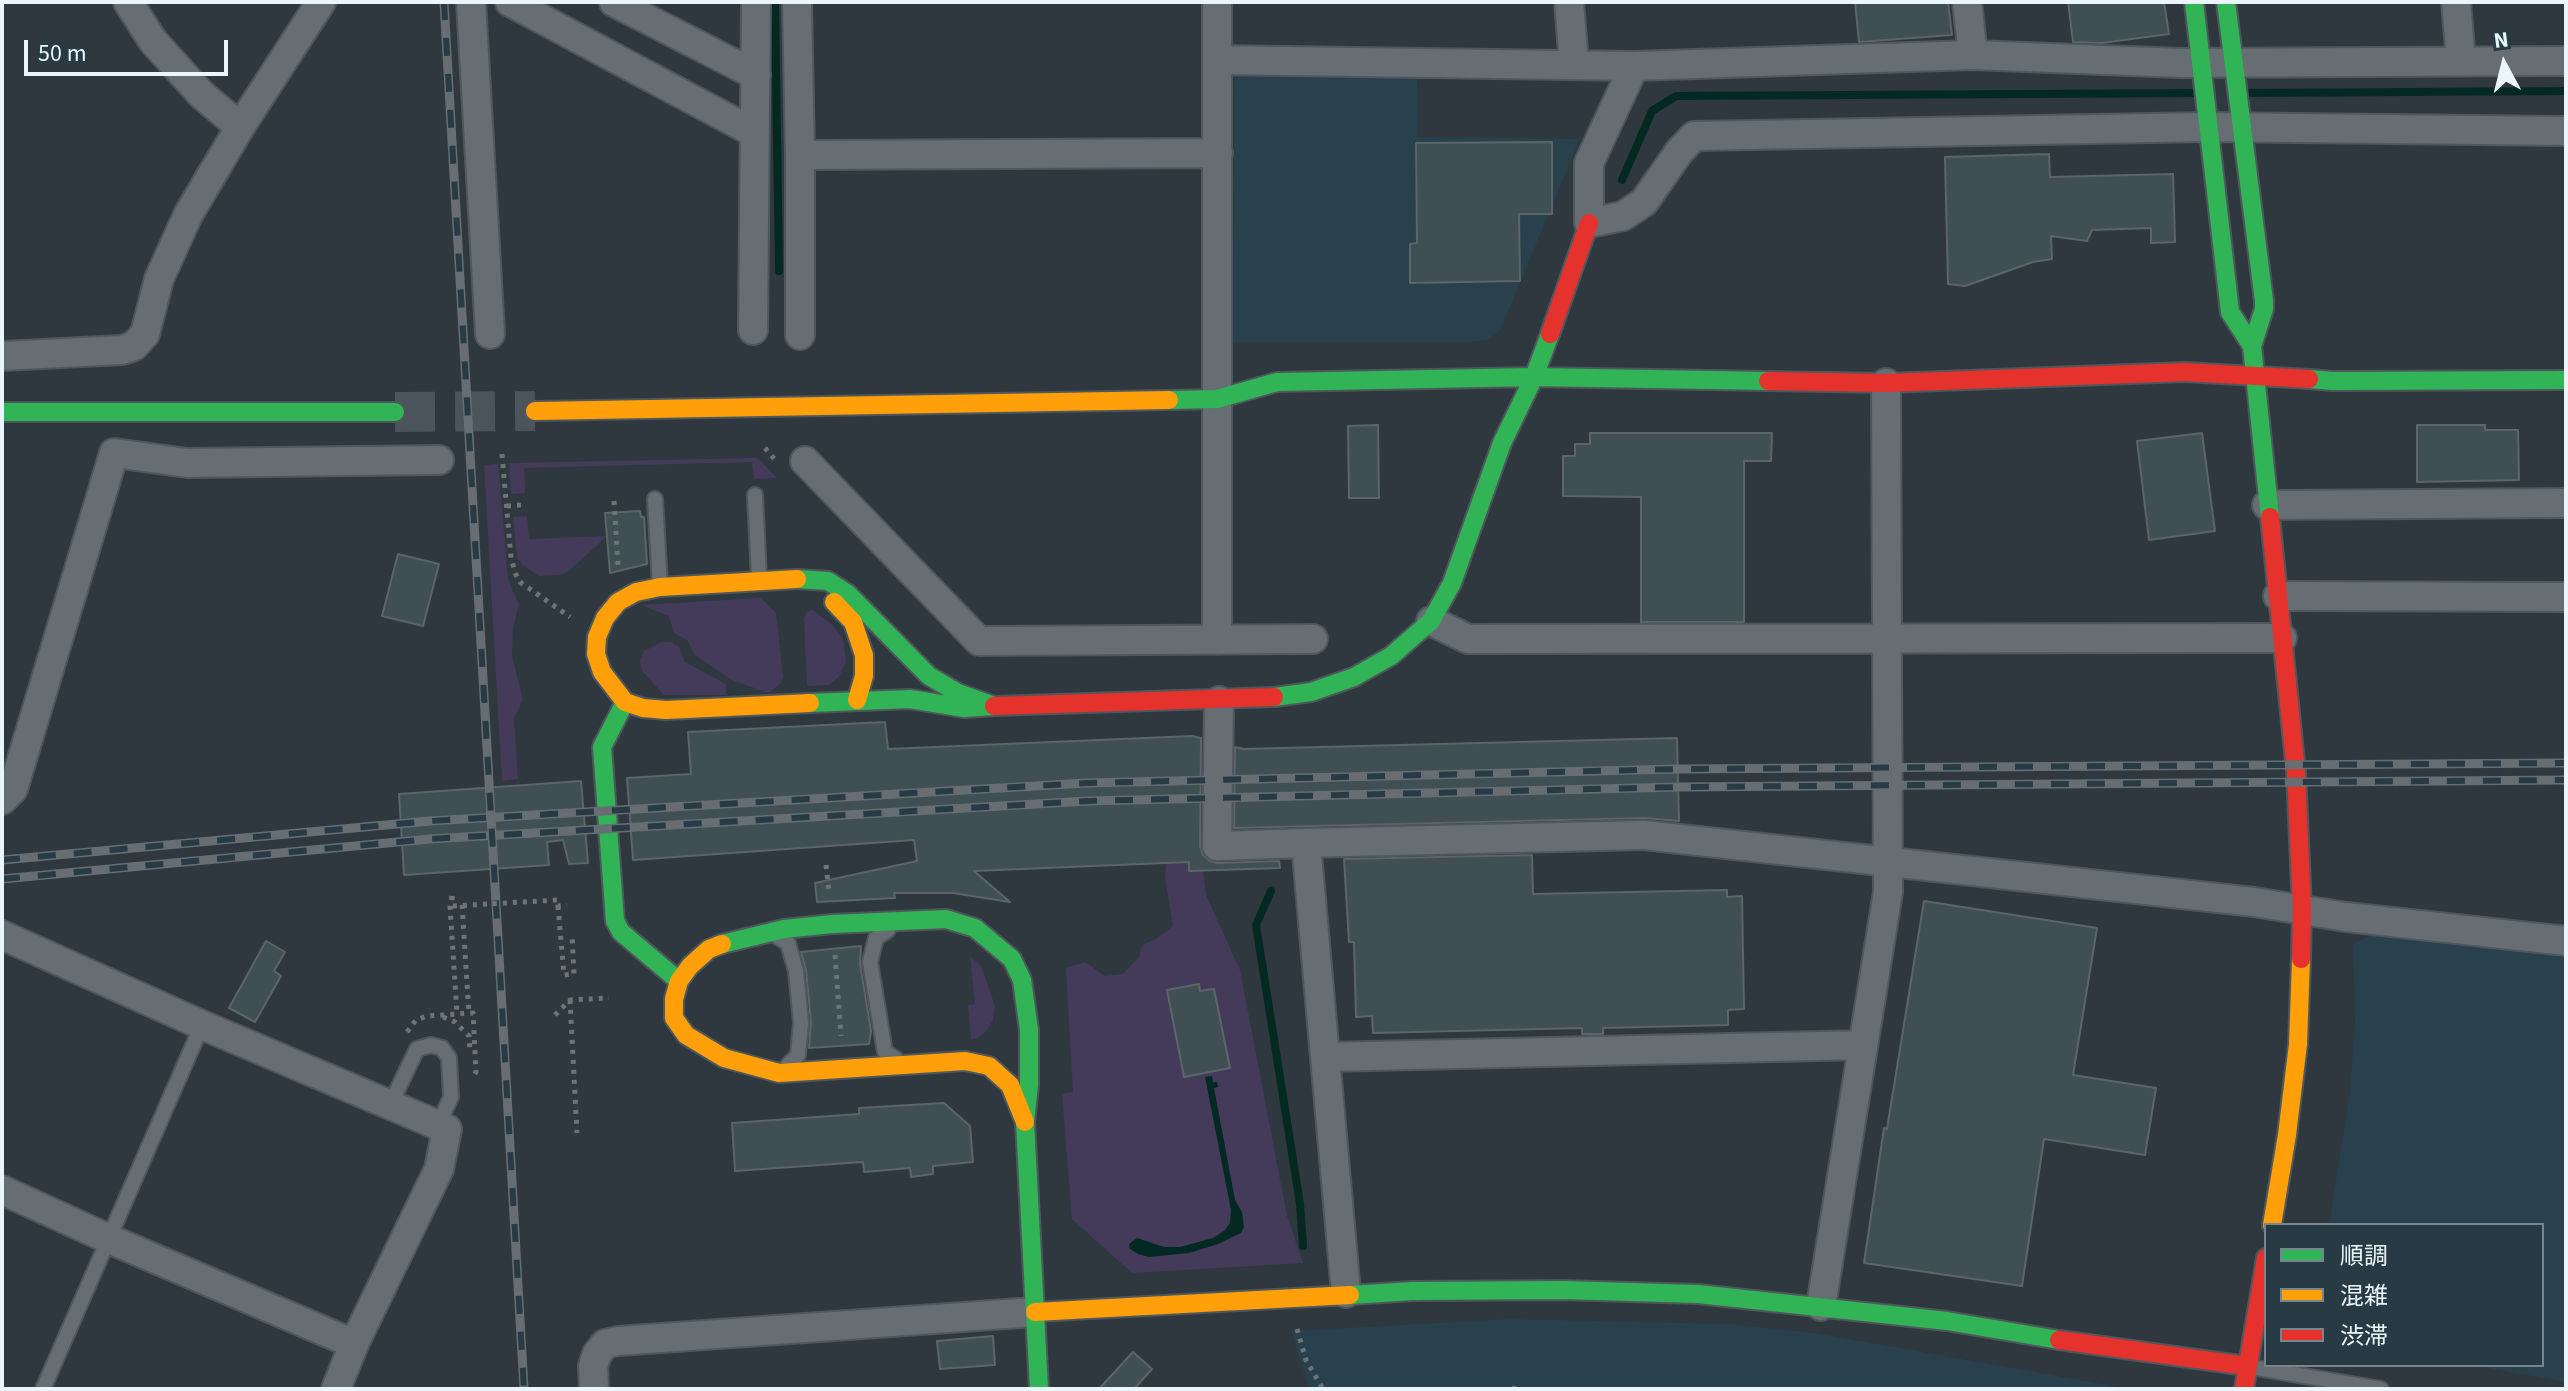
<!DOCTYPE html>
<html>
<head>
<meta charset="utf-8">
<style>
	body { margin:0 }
	#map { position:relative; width:2568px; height:1391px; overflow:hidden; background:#2e383e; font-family:"Source Sans 3","Noto Sans JP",sans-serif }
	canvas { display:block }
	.frame { position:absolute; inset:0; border:4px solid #ebf6fc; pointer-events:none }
	.legend { position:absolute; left:2264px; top:1223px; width:280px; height:144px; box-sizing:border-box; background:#283a44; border:2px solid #76858e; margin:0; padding:10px 14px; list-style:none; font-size:24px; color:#ebf6fc }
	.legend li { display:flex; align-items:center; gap:16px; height:40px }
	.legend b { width:40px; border:2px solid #76858e }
	.north { position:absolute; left:2464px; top:24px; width:80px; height:80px; -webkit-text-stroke:6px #283a44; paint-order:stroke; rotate:353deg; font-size:22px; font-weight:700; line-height:32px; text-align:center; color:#ebf6fc }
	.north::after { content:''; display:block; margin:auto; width:28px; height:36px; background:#ebf6fc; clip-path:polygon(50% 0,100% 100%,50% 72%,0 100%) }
	.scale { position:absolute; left:24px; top:40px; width:204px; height:36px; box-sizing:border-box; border:4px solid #ebf6fc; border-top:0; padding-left:10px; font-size:24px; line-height:28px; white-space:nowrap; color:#ebf6fc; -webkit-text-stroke:6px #283a44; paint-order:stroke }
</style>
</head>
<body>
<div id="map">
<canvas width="2568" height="1391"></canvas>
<div class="frame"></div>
<ul class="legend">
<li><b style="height:10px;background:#30b455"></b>順調</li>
<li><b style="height:10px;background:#ff9f0a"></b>混雑</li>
<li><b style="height:10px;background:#e5322d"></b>渋滞</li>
</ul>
<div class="north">N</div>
<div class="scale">50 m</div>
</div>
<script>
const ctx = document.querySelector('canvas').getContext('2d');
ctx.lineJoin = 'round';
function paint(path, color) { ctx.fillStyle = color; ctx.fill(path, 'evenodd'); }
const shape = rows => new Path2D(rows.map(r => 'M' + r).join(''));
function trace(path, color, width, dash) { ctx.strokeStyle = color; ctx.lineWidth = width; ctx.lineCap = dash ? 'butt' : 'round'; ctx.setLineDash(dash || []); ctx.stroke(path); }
paint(shape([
	[1417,74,1418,137,1580,139,1500,331,1487,340,1470,342,1232,342,1235,75],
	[2375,933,2566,953,2566,1382,2471,1365,2542,1365,2542,1225,2329,1225,2350,1091,2355,1023,2353,944],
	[1509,1319,1728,1324,1815,1333,2131,1389,1309,1389,1291,1331]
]), '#29404d');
paint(shape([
	[758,458,777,478,754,479,752,462,524,468,525,493,511,494,509,463],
	[498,464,508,579,519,604,513,628,512,655,523,700,514,718,518,779,502,781,484,465],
	[527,516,529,539,607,536,569,571,560,575,539,576,522,565,517,557,513,517],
	[761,598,776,613,783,677,780,684,768,693,732,680,695,655,687,640,674,633,669,616,641,605],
	[813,610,831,624,843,639,846,662,839,677,828,685,807,686,804,619,807,611],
	[662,642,671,642,679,647,685,662,726,684,726,695,664,695,642,671,640,661,644,651],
	[1189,862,1190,871,1203,871,1206,895,1240,970,1287,1216,1303,1263,1132,1273,1072,1219,1062,1094,1073,1092,1066,968,1085,962,1105,976,1123,974,1139,957,1142,945,1156,939,1173,926,1165,877,1166,863],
	[970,956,981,966,995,1006,993,1020,986,1031,978,1038,971,1040,968,1005,975,1004]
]), '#443b5b');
paint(shape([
	[1212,1076,1213,1082,1217,1082,1218,1087,1214,1088,1235,1200,1242,1212,1244,1227,1241,1233,1218,1244,1189,1253,1149,1257,1138,1254,1130,1249,1129,1244,1137,1238,1164,1247,1180,1247,1213,1238,1224,1231,1230,1223,1231,1210,1205,1077]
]), '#042922');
trace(shape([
	[775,2,779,271],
	[2250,93,2566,91],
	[1622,180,1652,111,1676,96,2193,93],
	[1271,891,1256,925,1300,1204,1303,1246]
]), '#042922', 8);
const building = shape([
	[1855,2,1948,2,1952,35,1859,42,1855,2],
	[2068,2,2164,2,2169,34,2102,43,2073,42,2068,2],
	[1552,142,1552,214,1519,214,1520,281,1410,283,1410,244,1417,243,1416,143,1552,142],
	[2049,154,2050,177,2173,174,2175,242,2151,243,2151,228,2092,230,2087,241,2051,236,2052,259,2033,262,1965,286,1948,284,1945,157,2049,154],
	[1378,425,1379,498,1349,498,1348,426,1378,425],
	[2417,425,2485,425,2485,430,2518,430,2519,480,2417,482,2417,425],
	[1590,433,1772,433,1771,461,1744,461,1744,622,1641,622,1641,497,1563,496,1563,456,1575,456,1575,444,1590,444,1590,433],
	[2202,433,2215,531,2149,540,2137,441,2202,433],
	[640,511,641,517,644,517,647,564,610,573,605,513,640,511],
	[398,554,439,564,423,626,382,616,398,554],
	[885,722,888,749,1192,736,1201,738,1200,846,1203,855,1210,861,1218,863,1279,861,1280,868,1189,871,1189,862,974,871,1010,902,953,893,894,893,895,898,817,902,815,883,917,861,914,840,633,860,627,778,691,774,688,732,885,722],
	[1677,738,1679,821,1644,818,1234,828,1235,747,1243,749,1677,738],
	[581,781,588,863,569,864,563,840,547,842,549,865,404,875,399,794,581,781],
	[1532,855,1533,894,1727,890,1727,897,1742,896,1744,1009,1728,1010,1728,1025,1603,1028,1603,1034,1582,1034,1582,1028,1373,1033,1372,1016,1356,1017,1354,942,1349,942,1344,859,1532,855],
	[1924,901,2097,928,2073,1075,2156,1088,2145,1155,2044,1139,2022,1286,1864,1263,1884,1128,1887,1129,1924,901],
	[266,941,285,952,274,971,281,976,255,1022,229,1008,266,941],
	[861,946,860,964,871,1031,869,1044,809,1048,811,1022,806,970,801,952,861,946],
	[1199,984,1200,991,1214,989,1230,1068,1184,1077,1167,990,1199,984],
	[944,1103,970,1126,973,1162,933,1166,933,1174,911,1177,910,1168,864,1172,863,1162,735,1171,732,1123,859,1114,859,1108,944,1103],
	[993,1336,995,1365,940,1369,937,1341,993,1336],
	[1133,1352,1152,1369,1134,1389,1099,1389,1133,1352]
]);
paint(building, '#3f4f53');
trace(building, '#5c6568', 2);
trace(shape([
	[395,412,535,411]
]), '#4a545a', 40, [40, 20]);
const lane = shape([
	[755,495,759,578],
	[655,499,660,586],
	[888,930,876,938,870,962,885,1052,896,1059],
	[778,937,788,943,796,971,801,1023,798,1055,788,1065],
	[390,1105,417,1049,431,1045,442,1048,449,1058,451,1097,438,1125],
	[2251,1367,2381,1389],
	[43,1389,202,1025]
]);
const street = shape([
	[128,2,153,41,201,94,240,127],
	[471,2,490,334],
	[510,2,755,133],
	[614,2,756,75],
	[797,2,800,155,1218,153],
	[1217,2,1217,640],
	[1569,2,1574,64],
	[1967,2,1973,55],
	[2456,2,2461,61],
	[1217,60,1634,66,1973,55,2181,63,2566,61],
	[1634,66,1589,163,1589,223,1623,216,1644,202,1679,152,1694,136,2208,127,2566,131],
	[800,155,800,335],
	[753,330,756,2],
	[2,356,122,350,134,346,145,334,159,279,188,215,240,127,321,2],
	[805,461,979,641,1313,639],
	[2267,505,2566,503],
	[2278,596,2566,597],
	[1431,621,1468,639,2282,638],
	[1219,701,1217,846,1306,843],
	[2,800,13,789,114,453,187,463,439,460],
	[2,935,202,1025,447,1129,439,1169,354,1344,336,1389],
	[1325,1057,1863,1045],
	[2,1190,109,1239,354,1344],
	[1346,1293,1306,843,1644,835,2254,902,2346,917,2566,941],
	[1821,1306,1888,892,1886,383],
	[594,1389,593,1366,597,1354,605,1344,618,1341,1035,1312]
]);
const fast = shape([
	[2194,2,2230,312,2252,346],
	[2226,2,2264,301,2264,309,2252,346,2270,517],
	[2309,379,2333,381,2566,380],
	[1169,400,1217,399,1277,382,1534,377,1768,381],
	[2,412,395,412],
	[797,579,828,581,848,594,929,676,958,693,994,706,964,708,910,699,810,703],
	[1274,697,1311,692,1354,677,1391,656,1431,621,1452,583,1502,443,1534,377,1550,334],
	[625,702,602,747,615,921,621,932,679,981],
	[722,944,784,929,832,924,946,919,975,928,1012,959,1022,980,1029,1030,1029,1085,1025,1122,1039,1389],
	[1350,1295,1413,1291,1563,1290,1698,1294,1947,1321,2059,1340]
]);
const slow = shape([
	[535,411,1169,400],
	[797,579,660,587,636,592,618,602,605,618,597,637,596,654,602,672,625,702,643,708,666,710,810,703],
	[834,602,853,622,864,655,864,676,857,700],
	[722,944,709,949,690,966,679,981,674,999,674,1018,686,1035,724,1058,779,1073,965,1061,989,1066,1010,1085,1025,1122],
	[2272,1225,2287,1135,2298,1044,2301,959],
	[1035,1312,1350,1295]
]);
const jam = shape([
	[1550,334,1589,223],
	[1768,381,1886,383,2185,372,2309,379],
	[2270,517,2296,772,2302,909,2301,959],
	[994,706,1274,697],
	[2059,1340,2247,1366],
	[2244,1389,2266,1258]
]);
trace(lane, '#4e575c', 18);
trace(street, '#4e575c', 32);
trace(fast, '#4e575c', 22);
trace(slow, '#4e575c', 22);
trace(jam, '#4e575c', 22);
trace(shape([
	[765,448,777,462],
	[502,454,511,558,516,575,520,582,570,617],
	[614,501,618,565],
	[507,506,521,505],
	[826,865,829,893],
	[452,896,450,906,457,1014],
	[462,905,469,1014],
	[558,906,564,975,574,974,572,935],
	[835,955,841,1036],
	[570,1000,577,1133],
	[555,1015,570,1000,609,998],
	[443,1017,455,1022,469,1036,470,1053],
	[407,1032,416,1020,427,1016,473,1013,476,1072,472,1078],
	[1297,1329,1306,1360,1323,1389],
	[1514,1389,1515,1386]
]), '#6d7479', 5, [4, 6]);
trace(lane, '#666e74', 14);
trace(street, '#666e74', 28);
trace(fast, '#30b455', 18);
trace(slow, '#ff9f0a', 18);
trace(jam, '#e5322d', 18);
const rail = shape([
	[444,2,524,1389],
	[2,860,430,821,1087,783,1680,769,2566,763],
	[2,879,430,839,1088,801,1680,787,2566,780]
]);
trace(rail, '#666e73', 9);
trace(rail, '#283a44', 6, [18]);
trace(shape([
	[452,896,453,906,558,900,558,906,567,905]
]), '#6d7479', 5, [4, 6]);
</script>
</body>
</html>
